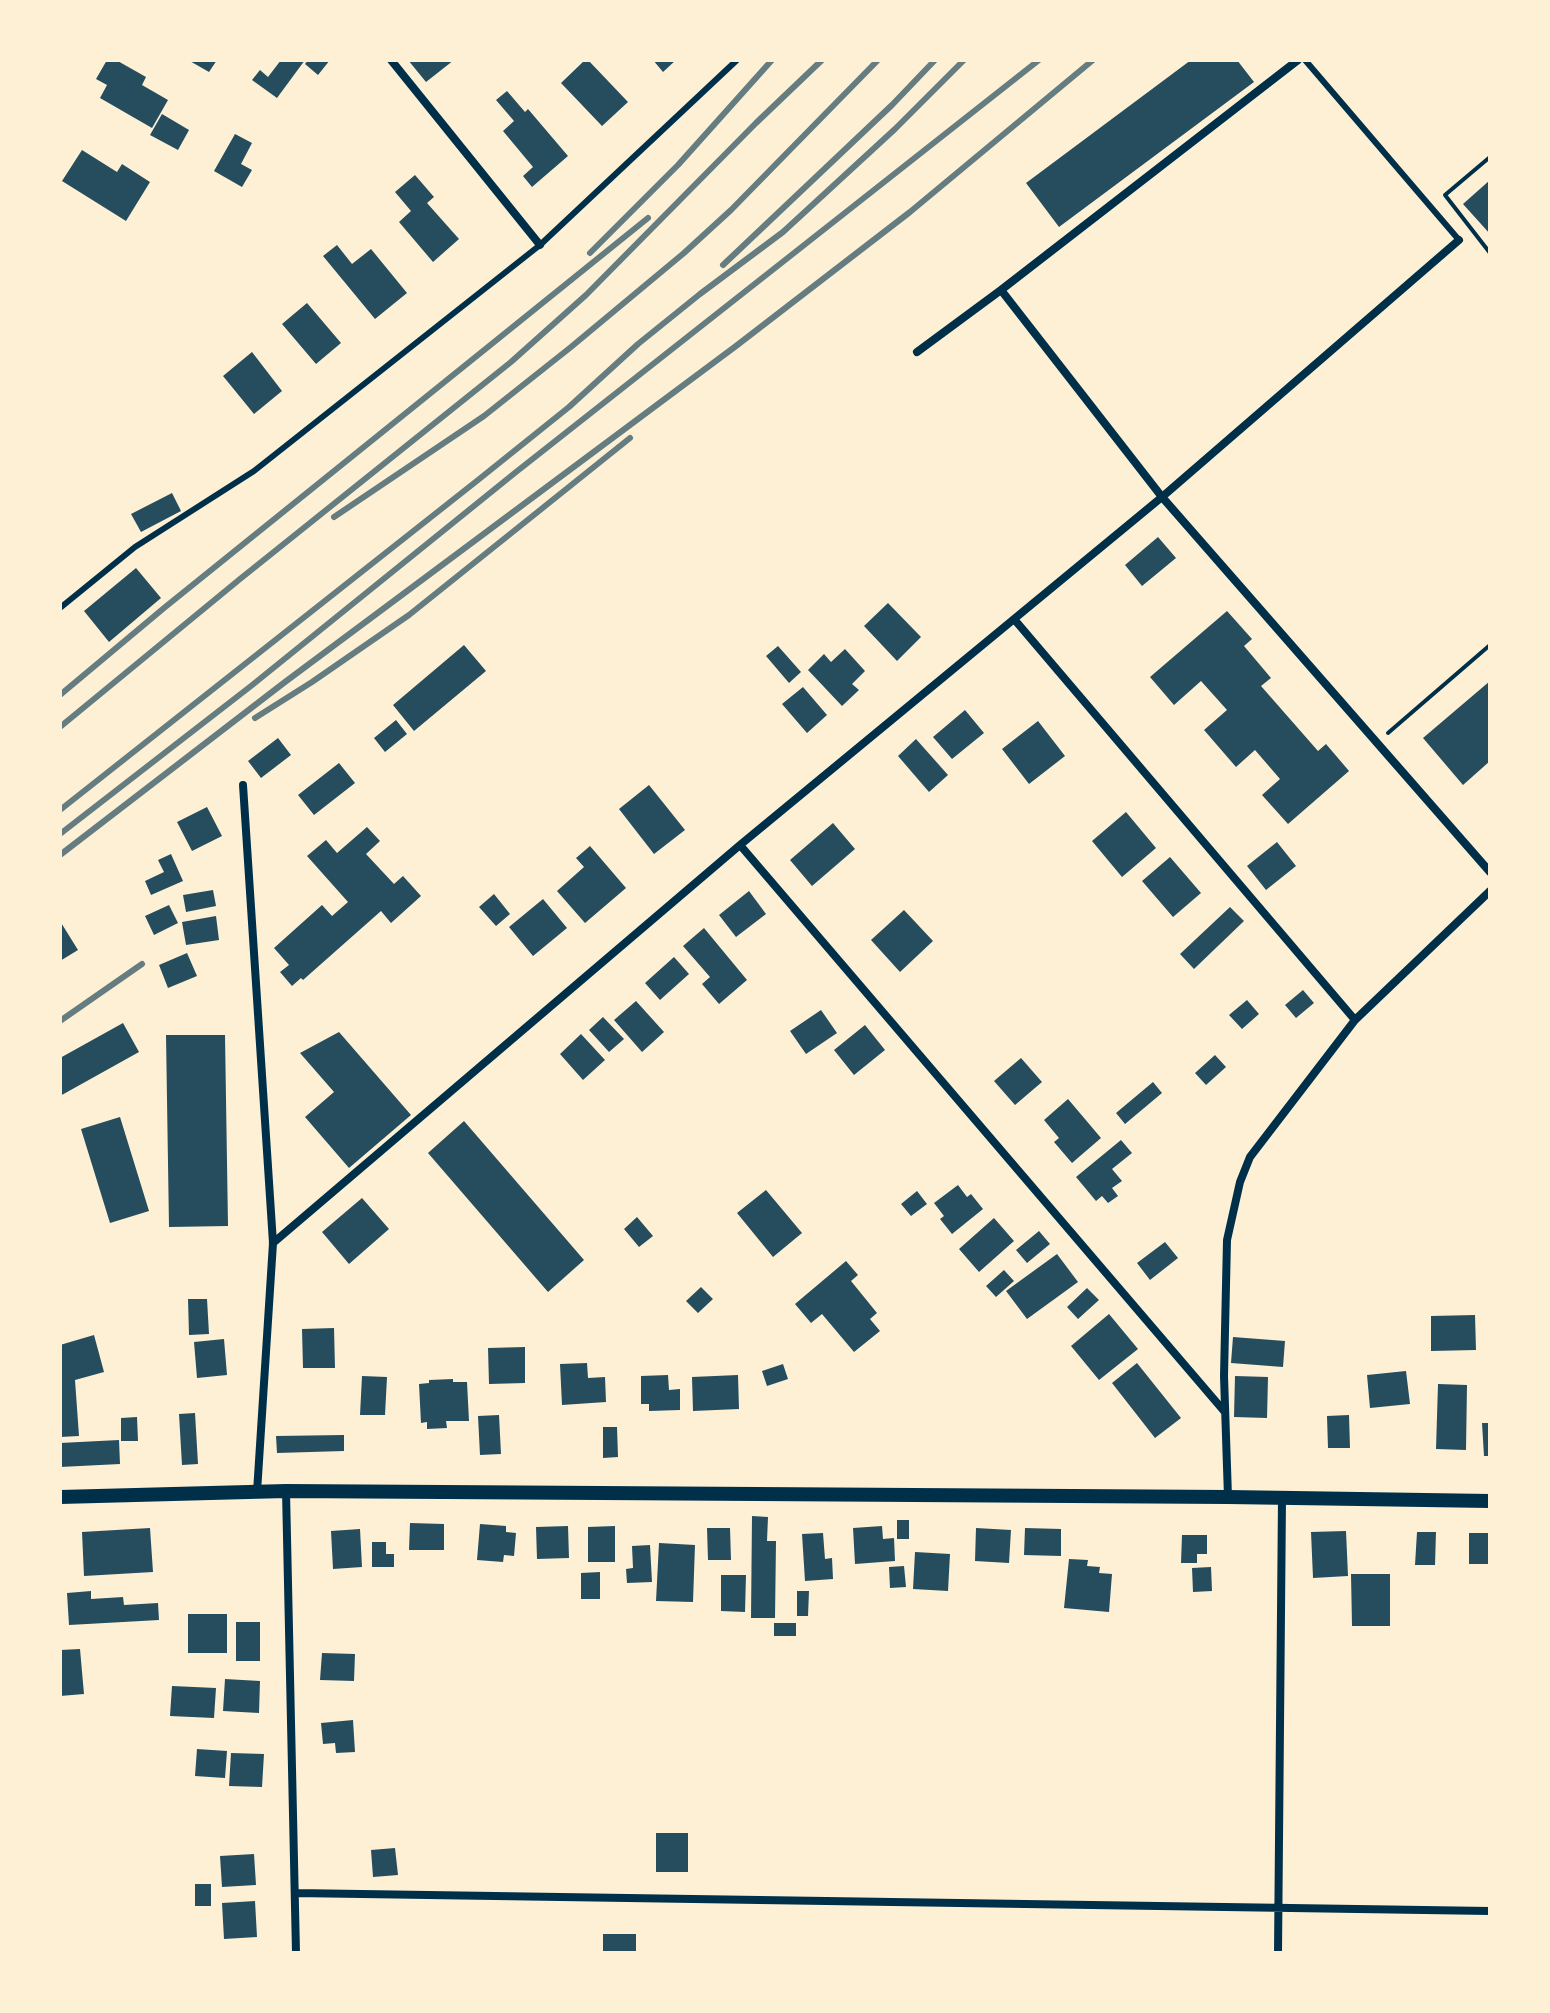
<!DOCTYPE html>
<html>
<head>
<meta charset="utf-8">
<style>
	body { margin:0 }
	#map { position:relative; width:1550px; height:2013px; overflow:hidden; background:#fdf0d5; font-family:Manrope,sans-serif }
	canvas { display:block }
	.frame { position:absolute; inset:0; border:62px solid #fdf0d5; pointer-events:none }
</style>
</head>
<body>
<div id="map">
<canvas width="1550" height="2013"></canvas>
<div class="frame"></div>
</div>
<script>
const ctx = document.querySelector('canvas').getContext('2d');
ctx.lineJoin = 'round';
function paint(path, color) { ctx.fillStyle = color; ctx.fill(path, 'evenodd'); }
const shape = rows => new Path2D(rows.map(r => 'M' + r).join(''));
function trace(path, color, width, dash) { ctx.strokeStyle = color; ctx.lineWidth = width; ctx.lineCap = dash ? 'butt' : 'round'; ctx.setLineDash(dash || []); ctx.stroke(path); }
paint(shape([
	[107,60,116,60,146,77,142,85,168,100,152,128,100,98,107,85,96,79],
	[188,60,217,60,209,72],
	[281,60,305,60,277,98,252,80,260,70,268,77],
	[308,60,330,60,318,75,305,64],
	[408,60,454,60,426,82],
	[585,60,588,60,628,102,602,126,561,83],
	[653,60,676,60,663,72],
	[1191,60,1237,60,1254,82,1059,227,1026,183],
	[507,91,525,112,528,109,568,156,532,187,523,176,533,167,503,131,514,121,496,100],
	[162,114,189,130,178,150,150,135],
	[235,134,252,143,241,164,252,170,242,187,214,171],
	[82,150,117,172,122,164,150,182,126,221,62,181],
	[415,175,434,197,427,203,459,239,433,262,399,222,411,211,395,192],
	[1490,180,1490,234,1463,204],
	[337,245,352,264,371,249,407,293,375,319,323,256],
	[307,303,341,343,316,364,282,324],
	[252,352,282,391,254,414,223,376],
	[172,493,181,511,141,532,131,514],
	[1158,537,1176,558,1142,586,1125,565],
	[136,568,161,598,109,642,84,611],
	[888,603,921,637,897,661,864,626],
	[1227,611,1252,639,1244,646,1271,678,1261,686,1318,751,1326,744,1349,771,1288,824,1262,795,1280,779,1255,750,1236,767,1204,730,1227,710,1201,681,1174,705,1150,677],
	[464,645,486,671,414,731,393,705],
	[778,646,801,672,789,683,766,656],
	[845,649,865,671,852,684,859,690,842,706,808,670,824,654,831,662],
	[1490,681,1490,761,1463,785,1423,738],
	[803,687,827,715,807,733,782,704],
	[965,710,984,733,952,759,933,737],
	[396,720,407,734,385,752,374,738],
	[1038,721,1065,756,1029,784,1002,749],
	[278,738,291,755,261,778,248,761],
	[916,739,948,775,929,792,898,756],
	[339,763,355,783,314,815,298,795],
	[649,785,685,830,654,854,619,809],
	[207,807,222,836,192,851,177,822],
	[1126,812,1156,848,1122,877,1092,841],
	[833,823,855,849,812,886,790,860],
	[367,827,380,841,366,854,394,884,403,876,421,896,391,923,381,911,303,980,301,978,292,986,280,972,289,965,274,948,322,905,332,916,348,902,307,856,326,840,337,853],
	[1277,842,1296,866,1266,890,1247,866],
	[590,846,626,888,585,923,557,891,584,867,576,858],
	[171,854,183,881,151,895,145,881,164,872,158,860],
	[1170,857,1201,893,1173,917,1142,881],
	[213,890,216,906,186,912,183,895],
	[749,891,766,914,736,937,719,915],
	[494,894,510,914,496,926,479,907],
	[543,899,567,928,533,956,509,927],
	[169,905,178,923,154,935,145,916],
	[1230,907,1244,921,1194,969,1180,954],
	[904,910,933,941,900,972,871,940],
	[216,916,219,940,186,945,182,922],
	[60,921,78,950,60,961],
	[704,928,747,980,719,1004,702,984,710,977,683,946],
	[187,953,197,976,168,988,159,965],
	[674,957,689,974,660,1000,645,983],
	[1303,990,1314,1003,1296,1018,1285,1005],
	[1247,1000,1259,1014,1242,1029,1229,1015],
	[636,1001,664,1032,642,1052,614,1020],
	[821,1010,837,1033,806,1054,790,1031],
	[603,1017,624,1039,609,1052,589,1030],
	[123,1023,139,1052,60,1096,60,1058],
	[865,1025,885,1050,854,1075,834,1050],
	[339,1032,411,1115,349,1168,305,1117,334,1092,300,1053],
	[581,1034,605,1060,583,1080,560,1054],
	[166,1035,225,1035,228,1226,169,1227],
	[1215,1055,1226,1067,1206,1085,1195,1073],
	[1021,1058,1042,1082,1015,1105,994,1081],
	[1153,1082,1162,1093,1125,1124,1116,1113],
	[1068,1099,1101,1138,1072,1163,1054,1142,1059,1138,1044,1120],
	[120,1117,149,1211,110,1223,81,1129],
	[464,1121,584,1260,548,1292,428,1153],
	[1121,1140,1132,1153,1112,1169,1122,1181,1112,1188,1118,1196,1108,1203,1102,1196,1096,1201,1076,1177],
	[958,1185,967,1197,971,1194,983,1209,952,1234,940,1219,944,1216,934,1203],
	[766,1190,802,1233,773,1257,737,1213],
	[917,1191,927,1204,911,1216,901,1204],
	[362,1198,389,1229,349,1264,322,1232],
	[637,1217,653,1236,639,1247,624,1229],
	[994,1218,1014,1241,979,1272,959,1249],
	[1039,1231,1050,1244,1027,1263,1016,1250],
	[1165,1242,1178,1258,1150,1280,1137,1263],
	[1057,1254,1078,1282,1027,1319,1006,1291],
	[846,1261,858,1275,851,1281,877,1313,870,1319,880,1331,854,1352,822,1314,811,1323,795,1304],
	[1004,1270,1014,1281,996,1297,986,1286],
	[701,1287,713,1299,698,1313,686,1301],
	[1087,1288,1099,1300,1078,1319,1067,1307],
	[188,1299,207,1299,209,1334,189,1335],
	[1109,1314,1138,1349,1099,1380,1071,1346],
	[1475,1315,1476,1350,1431,1351,1431,1316],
	[334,1328,335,1368,303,1368,302,1329],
	[94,1335,104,1372,75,1380,79,1436,60,1437,60,1345],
	[1233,1337,1285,1341,1283,1367,1231,1363],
	[224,1339,227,1375,197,1378,194,1342],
	[525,1347,525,1383,489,1384,488,1348],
	[587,1363,588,1378,605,1377,606,1402,562,1405,560,1364],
	[1137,1363,1181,1418,1155,1438,1112,1383],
	[783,1364,788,1379,767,1386,762,1371],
	[1406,1371,1410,1404,1370,1408,1367,1375],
	[668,1375,669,1390,680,1389,680,1410,649,1411,649,1404,641,1404,641,1376],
	[738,1375,739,1409,693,1411,692,1377],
	[362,1376,387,1377,385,1415,360,1415],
	[1235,1376,1268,1377,1267,1418,1234,1417],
	[453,1379,453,1382,467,1382,469,1421,446,1421,447,1428,427,1429,427,1422,421,1423,419,1384,429,1383,429,1380],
	[1438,1384,1467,1385,1466,1450,1436,1449],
	[195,1413,198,1464,182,1465,179,1414],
	[499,1415,501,1454,480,1455,478,1416],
	[1349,1415,1350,1448,1328,1448,1327,1416],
	[137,1417,138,1441,121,1441,121,1418],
	[1482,1423,1490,1423,1490,1456,1484,1456],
	[603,1427,617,1427,618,1457,603,1458],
	[344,1435,344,1451,277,1453,276,1436],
	[119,1440,120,1464,60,1467,60,1443],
	[752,1516,768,1517,767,1541,776,1541,775,1618,751,1618],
	[897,1520,909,1520,909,1539,897,1539],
	[410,1523,444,1524,444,1550,409,1550],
	[480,1524,506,1526,506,1532,516,1533,514,1556,504,1555,503,1562,477,1560],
	[568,1526,569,1558,537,1559,536,1527],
	[615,1526,615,1562,588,1562,588,1527],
	[882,1526,883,1539,894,1538,895,1561,855,1564,853,1528],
	[150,1528,153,1572,84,1576,82,1532],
	[707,1528,730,1528,731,1560,708,1560],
	[976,1528,1011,1530,1009,1563,975,1561],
	[1025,1528,1061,1529,1061,1556,1024,1555],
	[360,1529,362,1567,333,1569,331,1531],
	[1346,1531,1348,1576,1313,1578,1311,1532],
	[1417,1532,1436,1532,1435,1565,1415,1565],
	[823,1533,825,1559,832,1558,833,1579,805,1581,802,1534],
	[1469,1533,1490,1533,1490,1564,1469,1564],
	[1182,1535,1207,1535,1207,1554,1197,1554,1197,1563,1181,1563],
	[372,1542,386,1542,386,1554,394,1554,394,1567,372,1567],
	[659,1543,695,1545,693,1602,656,1601],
	[650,1545,652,1582,627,1583,626,1569,633,1568,632,1546],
	[915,1552,950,1554,948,1591,913,1589],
	[1069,1559,1088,1560,1087,1566,1100,1567,1099,1573,1112,1574,1109,1612,1064,1608],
	[904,1566,906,1587,890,1588,889,1567],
	[1211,1567,1212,1591,1193,1592,1192,1568],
	[600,1572,600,1599,581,1599,581,1573],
	[1351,1574,1390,1574,1390,1626,1352,1626],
	[721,1575,746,1575,745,1612,721,1611],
	[91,1591,91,1599,123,1597,124,1605,158,1603,159,1620,69,1625,67,1593],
	[797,1591,809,1591,808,1616,797,1616],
	[188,1614,227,1614,227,1653,188,1653],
	[236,1622,260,1622,260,1661,236,1661],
	[774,1623,796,1623,796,1636,774,1636],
	[80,1649,84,1694,60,1696,60,1650],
	[322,1653,355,1654,354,1681,320,1680],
	[225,1679,260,1681,259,1713,223,1711],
	[172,1686,216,1688,214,1718,170,1716],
	[353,1720,355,1752,336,1753,335,1743,323,1744,321,1723],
	[197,1749,227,1751,225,1778,195,1776],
	[231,1753,264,1754,262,1787,229,1786],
	[656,1833,688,1833,688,1872,656,1872],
	[395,1848,398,1875,373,1877,371,1850],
	[254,1854,256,1885,222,1887,220,1856],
	[195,1884,211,1884,211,1906,195,1906],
	[255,1901,257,1937,224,1939,222,1903],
	[603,1934,636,1934,636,1953,603,1953]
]), '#264d5e');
trace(shape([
	[1490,157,1445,195,1490,253],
	[1388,733,1490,645]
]), '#003049', 4);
trace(shape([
	[1305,60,1459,240],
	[60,608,135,547,254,471,540,245,737,60]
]), '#003049', 6);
trace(shape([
	[391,60,540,245],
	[1001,290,1162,497,1490,872],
	[917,352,1001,290,1298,60],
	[1014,619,1355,1020],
	[243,785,273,1243,257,1492],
	[740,845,1224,1411],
	[273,1243,740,845,1162,497,1459,240],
	[286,1491,296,1953],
	[1228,1497,1224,1376,1227,1240,1240,1182,1250,1157,1355,1020,1490,891],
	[295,1893,1490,1911],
	[1278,1953,1282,1498]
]), '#003049', 8);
trace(shape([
	[60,1497,286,1491,1228,1497,1490,1501]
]), '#003049', 14);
trace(shape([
	[590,253,678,165,772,60],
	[723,265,892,105,935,60],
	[334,517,484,416,571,347,684,253,731,210,878,60],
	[60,695,164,608,648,218],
	[255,718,312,682,409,615,630,438],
	[60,727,240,579,511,362,586,295,756,123,822,60],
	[60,810,478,480,569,407,638,344,700,294,783,232,895,129,964,60],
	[60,834,251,686,516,472,1039,60],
	[60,855,285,682,736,346,910,212,1093,60],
	[60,1021,142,964]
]), '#657d81', 6);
</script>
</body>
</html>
